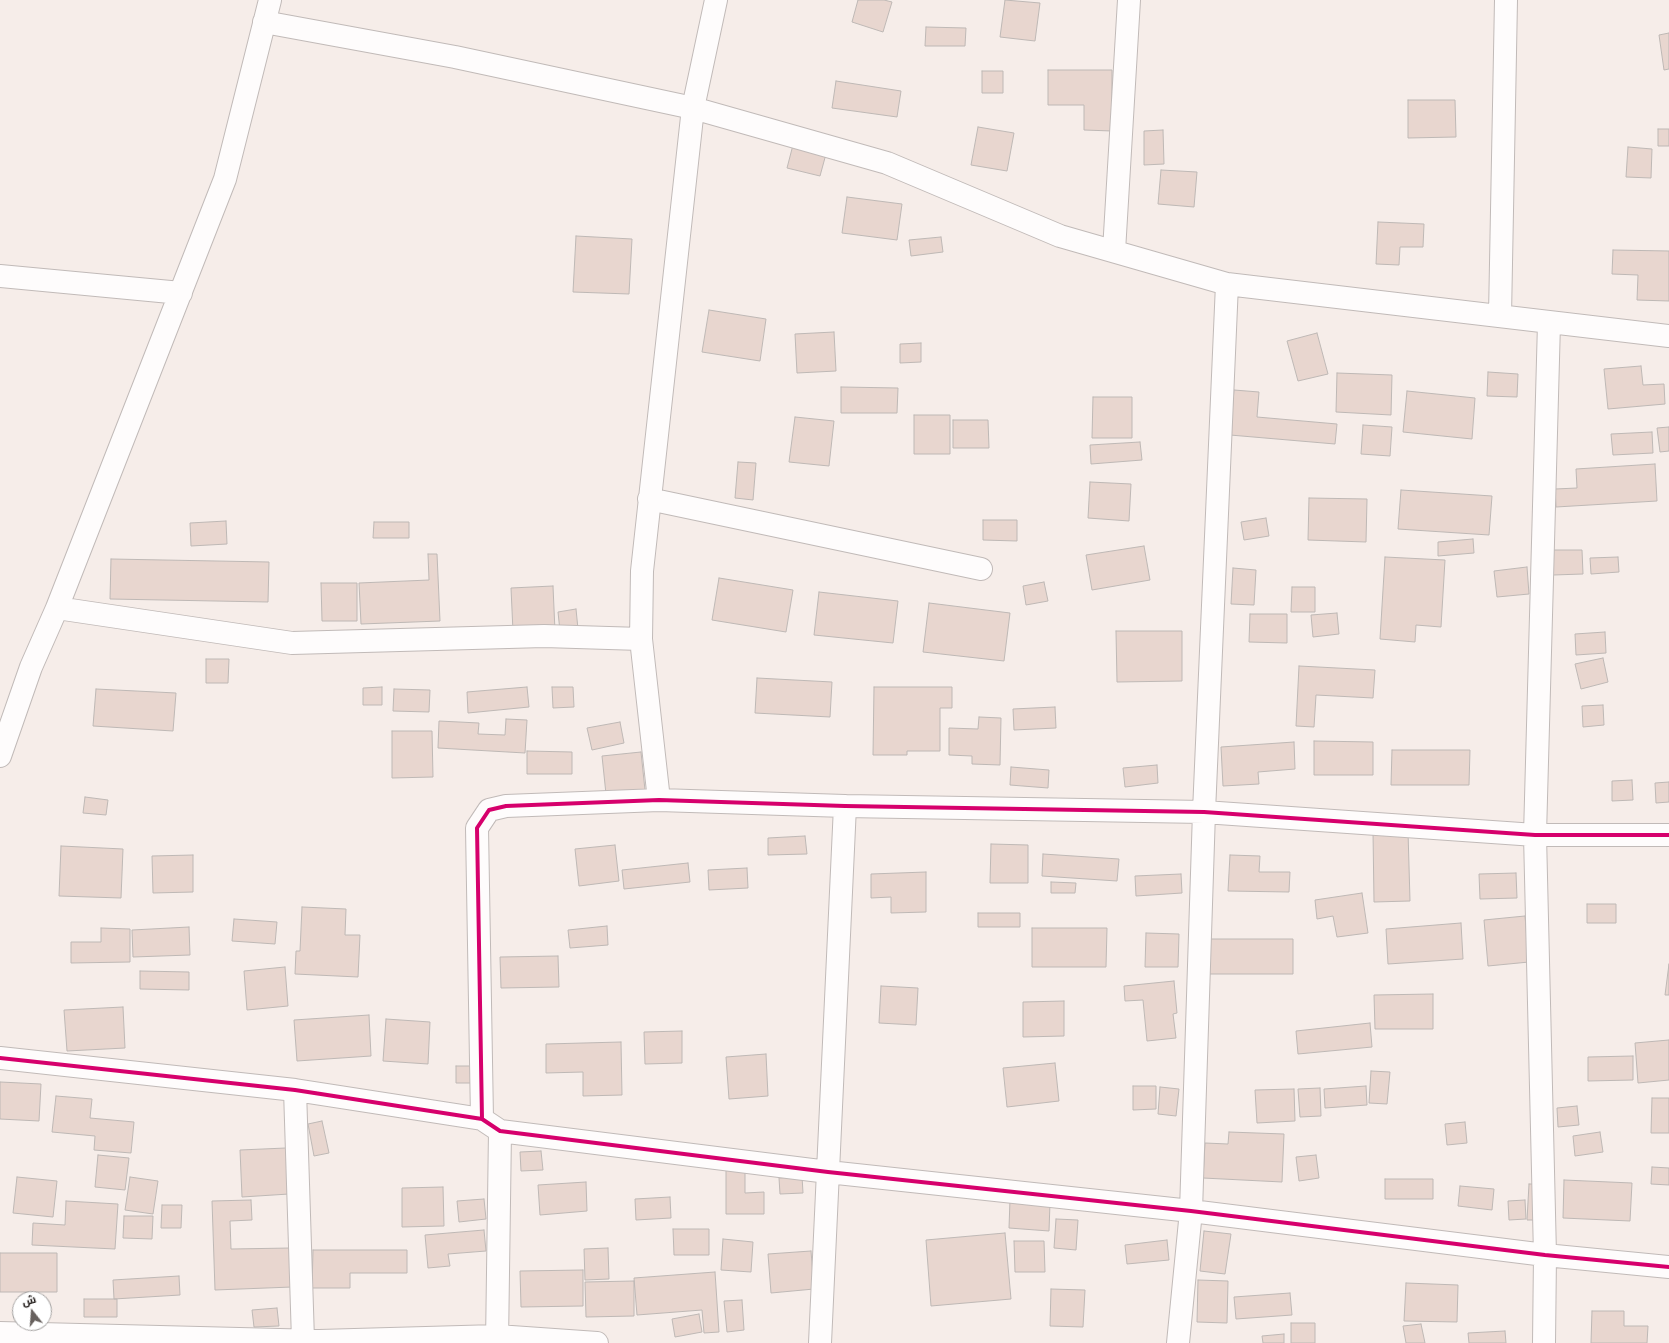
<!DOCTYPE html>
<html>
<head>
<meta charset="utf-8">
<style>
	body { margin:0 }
	#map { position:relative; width:1669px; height:1343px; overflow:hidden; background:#f6ede9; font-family:"Noto Serif",Cairo,serif }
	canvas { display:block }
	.north { position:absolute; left:12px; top:1291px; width:40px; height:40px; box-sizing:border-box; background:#fff; border:1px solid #a3a1a0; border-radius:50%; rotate:343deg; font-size:11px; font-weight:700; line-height:16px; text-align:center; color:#1a1412 }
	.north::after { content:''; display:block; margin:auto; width:14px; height:18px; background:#67605d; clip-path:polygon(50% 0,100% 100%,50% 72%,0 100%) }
</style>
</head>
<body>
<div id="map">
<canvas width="1669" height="1343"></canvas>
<div class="north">ش</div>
</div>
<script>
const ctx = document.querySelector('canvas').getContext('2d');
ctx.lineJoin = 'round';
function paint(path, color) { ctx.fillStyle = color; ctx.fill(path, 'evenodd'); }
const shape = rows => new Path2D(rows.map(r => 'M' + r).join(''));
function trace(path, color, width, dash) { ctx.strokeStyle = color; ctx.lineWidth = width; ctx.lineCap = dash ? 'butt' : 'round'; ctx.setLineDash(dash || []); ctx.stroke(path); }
const building = shape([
	[858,0,884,0,892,2,883,32,852,22,858,0],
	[1005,0,1040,3,1035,41,1000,37,1005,0],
	[926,27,966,28,965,46,925,46,926,27],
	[1669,33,1669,69,1664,70,1659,35,1669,33],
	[1048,70,1112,70,1112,131,1084,130,1084,105,1048,105,1048,70],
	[982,71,1003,71,1003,93,982,93,982,71],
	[836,81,901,91,897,117,832,108,836,81],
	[1408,100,1455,100,1456,137,1408,138,1408,100],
	[978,127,1014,133,1007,171,971,165,978,127],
	[1658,129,1669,129,1669,146,1658,146,1658,129],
	[1163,130,1164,164,1144,165,1144,131,1163,130],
	[793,145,826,154,820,176,787,168,793,145],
	[1628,147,1652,149,1651,178,1626,177,1628,147],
	[1161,170,1197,172,1194,207,1158,204,1161,170],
	[847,197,902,204,897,240,842,233,847,197],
	[1378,222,1424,224,1423,247,1400,247,1399,265,1376,264,1378,222],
	[576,236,632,239,629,294,573,292,576,236],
	[941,237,943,252,911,256,909,240,941,237],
	[1613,250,1669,251,1669,301,1637,300,1638,275,1612,274,1613,250],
	[709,310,766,319,760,361,702,352,709,310],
	[834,332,836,371,797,373,795,334,834,332],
	[1317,333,1328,374,1298,381,1287,341,1317,333],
	[921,343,921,362,900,363,900,344,921,343],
	[1641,366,1643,385,1664,384,1665,404,1608,409,1604,369,1641,366],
	[1488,372,1518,374,1517,397,1487,396,1488,372],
	[1337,373,1392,375,1391,415,1336,412,1337,373],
	[841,387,898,388,897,413,841,413,841,387],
	[1234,390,1259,392,1257,417,1337,424,1335,444,1230,435,1234,390],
	[1407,391,1475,398,1472,439,1403,432,1407,391],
	[1093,397,1132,397,1132,438,1092,438,1093,397],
	[914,415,950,415,950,454,914,454,914,415],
	[795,417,834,421,829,466,789,462,795,417],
	[953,420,988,420,989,448,953,448,953,420],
	[1363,425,1392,427,1390,456,1361,454,1363,425],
	[1669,427,1669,451,1660,452,1657,428,1669,427],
	[1652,432,1653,453,1613,455,1611,434,1652,432],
	[1140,442,1142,460,1091,464,1090,445,1140,442],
	[738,462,756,463,753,500,735,498,738,462],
	[1655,464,1657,501,1556,507,1555,489,1577,488,1576,469,1655,464],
	[1090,482,1131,484,1129,521,1088,518,1090,482],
	[1401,490,1492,496,1489,535,1398,529,1401,490],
	[1309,498,1367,499,1366,542,1308,540,1309,498],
	[1266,518,1269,536,1244,540,1241,522,1266,518],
	[983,520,1017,520,1017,541,983,540,983,520],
	[226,521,227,544,191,546,190,523,226,521],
	[374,522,409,522,409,538,373,538,374,522],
	[1473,539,1474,553,1438,556,1438,542,1473,539],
	[1144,546,1150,580,1092,590,1086,555,1144,546],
	[1553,550,1582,550,1583,574,1553,575,1553,550],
	[428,554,437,554,440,621,361,624,359,583,429,580,428,554],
	[1385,557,1445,560,1441,627,1416,625,1415,642,1380,639,1385,557],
	[1618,557,1619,572,1591,574,1590,558,1618,557],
	[111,559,269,562,268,602,110,599,111,559],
	[1527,567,1529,594,1497,597,1494,571,1527,567],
	[1233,568,1256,570,1254,605,1231,604,1233,568],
	[719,578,793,590,786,632,712,620,719,578],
	[1044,582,1048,601,1026,605,1023,586,1044,582],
	[321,583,357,583,357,621,322,621,321,583],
	[553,586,555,631,513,632,511,588,553,586],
	[1292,587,1315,587,1315,612,1291,612,1292,587],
	[819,592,898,601,893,643,814,635,819,592],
	[929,603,1010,613,1004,661,923,652,929,603],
	[576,609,578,629,560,631,558,612,576,609],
	[1337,613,1339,634,1313,637,1311,615,1337,613],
	[1250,614,1287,614,1287,643,1249,642,1250,614],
	[1116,631,1182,631,1182,681,1117,682,1116,631],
	[1605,632,1606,653,1576,655,1575,634,1605,632],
	[1603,658,1608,682,1581,689,1575,664,1603,658],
	[206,659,229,659,228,683,206,683,206,659],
	[1299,666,1375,670,1373,698,1316,695,1314,727,1296,726,1299,666],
	[757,678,832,682,830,717,755,713,757,678],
	[382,687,382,705,363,705,363,688,382,687],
	[527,687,529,707,468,713,467,692,527,687],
	[552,687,573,687,574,707,553,708,552,687],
	[874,687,952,687,952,708,940,708,940,751,907,751,907,755,873,755,874,687],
	[96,689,176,693,173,731,93,726,96,689],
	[394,689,430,690,429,712,393,711,394,689],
	[1603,705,1604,725,1583,727,1582,706,1603,705],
	[1055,707,1056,728,1014,730,1013,709,1055,707],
	[979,717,1001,718,1000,765,972,764,972,756,949,755,949,728,978,729,979,717],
	[506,719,527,720,525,753,438,748,439,721,479,723,478,734,505,735,506,719],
	[620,722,624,743,592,750,587,728,620,722],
	[392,731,432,731,433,777,392,778,392,731],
	[1314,741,1373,742,1373,775,1314,775,1314,741],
	[1294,742,1295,769,1258,772,1259,784,1223,786,1221,747,1294,742],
	[1392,750,1470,750,1469,785,1391,785,1392,750],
	[527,751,572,752,572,774,527,774,527,751],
	[641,752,645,790,606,794,602,756,641,752],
	[1157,765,1158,783,1125,787,1123,768,1157,765],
	[1011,767,1049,770,1048,788,1010,785,1011,767],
	[1632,780,1633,800,1612,801,1612,781,1632,780],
	[1669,782,1669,802,1656,803,1655,783,1669,782],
	[85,797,108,800,106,815,83,813,85,797],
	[1408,831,1410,901,1374,902,1373,832,1408,831],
	[805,836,807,854,768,855,768,838,805,836],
	[991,844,1028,845,1028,883,990,883,991,844],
	[615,845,619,881,579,886,575,849,615,845],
	[61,846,123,849,121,898,59,896,61,846],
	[1043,854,1119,859,1117,881,1042,876,1043,854],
	[193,855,193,892,153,893,152,856,193,855],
	[1230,855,1260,856,1259,872,1290,872,1289,892,1228,891,1230,855],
	[688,863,690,882,624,889,622,870,688,863],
	[747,868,748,888,709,890,708,870,747,868],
	[926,872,926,912,891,913,891,897,871,898,871,874,926,872],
	[1516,873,1517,898,1480,899,1479,874,1516,873],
	[1181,874,1182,893,1136,896,1135,876,1181,874],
	[1051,882,1076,883,1075,893,1051,893,1051,882],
	[1362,893,1368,933,1337,937,1333,916,1317,919,1315,900,1362,893],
	[1587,904,1616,904,1616,923,1587,923,1587,904],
	[302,907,346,909,345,935,360,935,358,977,295,974,296,951,300,951,302,907],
	[978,913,1020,913,1020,927,978,927,978,913],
	[1525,916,1529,962,1488,966,1484,920,1525,916],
	[234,919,277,922,275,944,232,941,234,919],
	[1461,923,1463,959,1388,964,1386,929,1461,923],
	[607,926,608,945,570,948,568,930,607,926],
	[189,927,190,955,133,957,132,930,189,927],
	[101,928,130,929,130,962,71,963,71,942,101,942,101,928],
	[1032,928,1107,928,1106,967,1032,967,1032,928],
	[1146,933,1179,934,1178,967,1145,967,1146,933],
	[1208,939,1293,939,1293,974,1207,974,1208,939],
	[558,956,559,987,501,988,500,957,558,956],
	[1669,964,1669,995,1665,995,1669,964],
	[285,967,288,1006,247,1010,244,971,285,967],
	[140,971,189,972,189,990,140,989,140,971],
	[1174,981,1177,1013,1173,1014,1176,1038,1147,1041,1143,1000,1125,1001,1124,986,1174,981],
	[881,986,918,988,916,1025,879,1023,881,986],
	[1433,994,1433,1029,1375,1029,1374,995,1433,994],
	[1064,1001,1064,1036,1023,1037,1023,1002,1064,1001],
	[123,1007,125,1048,67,1051,64,1010,123,1007],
	[369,1015,371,1056,297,1061,294,1020,369,1015],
	[386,1019,430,1022,428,1064,383,1061,386,1019],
	[1370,1023,1372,1047,1298,1054,1296,1031,1370,1023],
	[682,1031,682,1063,645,1064,644,1032,682,1031],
	[1669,1040,1669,1080,1638,1083,1635,1043,1669,1040],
	[621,1042,622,1095,583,1096,583,1072,546,1073,546,1044,621,1042],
	[766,1054,768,1096,729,1099,726,1057,766,1054],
	[1633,1056,1633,1080,1588,1081,1588,1057,1633,1056],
	[1055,1063,1059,1101,1007,1107,1003,1068,1055,1063],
	[456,1066,476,1066,476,1083,456,1083,456,1066],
	[1371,1071,1390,1072,1387,1104,1369,1103,1371,1071],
	[0,1082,41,1084,39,1121,0,1119,0,1082],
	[1133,1086,1156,1086,1156,1109,1133,1110,1133,1086],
	[1366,1086,1367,1105,1325,1108,1324,1089,1366,1086],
	[1160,1087,1179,1089,1176,1116,1158,1114,1160,1087],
	[1320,1088,1321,1116,1300,1117,1298,1089,1320,1088],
	[1294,1089,1295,1121,1257,1123,1255,1090,1294,1089],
	[56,1096,92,1099,90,1118,134,1122,131,1153,94,1150,95,1136,52,1132,56,1096],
	[1652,1098,1669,1098,1669,1133,1651,1133,1652,1098],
	[1577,1106,1579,1125,1558,1127,1557,1108,1577,1106],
	[322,1121,329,1153,314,1156,308,1124,322,1121],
	[1465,1122,1467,1143,1447,1145,1445,1124,1465,1122],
	[1229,1132,1284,1134,1282,1182,1203,1178,1205,1143,1228,1144,1229,1132],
	[1600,1132,1603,1152,1575,1156,1573,1136,1600,1132],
	[286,1148,289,1194,242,1197,240,1150,286,1148],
	[541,1151,543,1170,521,1171,520,1152,541,1151],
	[98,1155,129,1158,125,1190,95,1187,98,1155],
	[1316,1155,1319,1178,1299,1181,1296,1157,1316,1155],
	[1652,1167,1669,1168,1669,1185,1651,1184,1652,1167],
	[726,1170,745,1170,745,1193,764,1192,764,1214,726,1214,726,1170],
	[802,1176,803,1193,780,1194,779,1178,802,1176],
	[17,1177,57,1181,53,1217,13,1213,17,1177],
	[130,1177,158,1181,153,1214,125,1210,130,1177],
	[1385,1179,1433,1179,1433,1199,1385,1199,1385,1179],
	[1564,1180,1632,1183,1630,1221,1563,1218,1564,1180],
	[586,1182,587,1211,540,1215,538,1185,586,1182],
	[1529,1184,1541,1184,1540,1220,1527,1220,1529,1184],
	[1460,1186,1494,1189,1492,1210,1458,1206,1460,1186],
	[443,1187,444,1226,402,1227,402,1188,443,1187],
	[670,1197,671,1218,636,1220,635,1199,670,1197],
	[484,1199,486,1219,459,1222,457,1201,484,1199],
	[251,1200,252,1220,230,1221,231,1249,291,1248,292,1287,215,1290,212,1201,251,1200],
	[1010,1200,1050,1203,1049,1231,1009,1228,1010,1200],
	[1525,1200,1526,1219,1509,1220,1508,1201,1525,1200],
	[66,1201,118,1204,115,1249,32,1245,33,1223,65,1225,66,1201],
	[162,1205,182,1205,181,1228,161,1228,162,1205],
	[124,1216,153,1216,152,1239,123,1238,124,1216],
	[1056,1219,1078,1220,1076,1250,1054,1248,1056,1219],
	[673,1229,709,1229,709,1255,674,1255,673,1229],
	[484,1230,486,1251,448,1254,450,1266,428,1268,425,1235,484,1230],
	[1204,1231,1231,1234,1225,1274,1200,1271,1204,1231],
	[1005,1233,1011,1299,931,1306,926,1240,1005,1233],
	[723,1239,753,1242,751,1272,721,1270,723,1239],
	[1167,1240,1169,1260,1127,1264,1125,1245,1167,1240],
	[1014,1241,1044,1241,1045,1272,1015,1272,1014,1241],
	[608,1248,609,1279,585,1280,584,1249,608,1248],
	[313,1250,407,1250,407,1273,350,1273,350,1288,312,1288,313,1250],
	[811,1251,814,1289,771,1293,768,1254,811,1251],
	[0,1253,57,1253,57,1292,0,1292,0,1253],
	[583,1270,583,1306,521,1307,520,1271,583,1270],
	[715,1272,719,1332,704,1333,702,1310,637,1315,634,1278,715,1272],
	[179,1276,180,1295,114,1299,113,1280,179,1276],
	[1198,1280,1228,1281,1227,1323,1197,1322,1198,1280],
	[634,1281,634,1316,586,1317,585,1282,634,1281],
	[1406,1283,1458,1285,1457,1322,1404,1321,1406,1283],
	[1051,1289,1085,1290,1083,1327,1050,1326,1051,1289],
	[1290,1293,1292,1315,1236,1319,1234,1297,1290,1293],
	[84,1299,117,1299,117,1317,84,1317,84,1299],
	[742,1300,744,1330,727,1332,724,1301,742,1300],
	[277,1308,279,1326,254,1327,252,1310,277,1308],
	[1592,1311,1624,1311,1624,1326,1648,1326,1647,1343,1591,1343,1592,1311],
	[699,1314,702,1332,675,1337,672,1319,699,1314],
	[1291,1323,1315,1323,1315,1343,1291,1343,1291,1323],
	[1421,1324,1425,1343,1406,1343,1403,1326,1421,1324],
	[1505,1331,1506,1343,1469,1343,1468,1333,1505,1331],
	[1284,1334,1284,1343,1263,1343,1262,1336,1284,1334]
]);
paint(building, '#e8d6cf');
trace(building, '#beb8b5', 1);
const street = shape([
	[264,22,455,57,693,108,887,163,1060,236,1227,284,1669,336],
	[1114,251,1129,0],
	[0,276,181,293],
	[1500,316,1506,0],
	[649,499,981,569],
	[57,608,292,643,544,636,641,639],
	[0,756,31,667,57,608,225,179,270,0],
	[659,800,641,639,642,571,693,108,716,0],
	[0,1058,295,1090,482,1119,500,1131,828,1172,1191,1211,1545,1255,1669,1267],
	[295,1090,303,1340],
	[482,1119,477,828,489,810,506,806,659,800,845,806,1204,812,1535,835,1669,835],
	[0,1333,319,1341,497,1336,597,1343],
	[497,1343,500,1131],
	[820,1343,845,806],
	[1178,1343,1191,1211,1204,812,1227,284],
	[1544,1343,1545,1255,1535,835,1549,323]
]);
trace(street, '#c1bab8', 24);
trace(street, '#fefcfc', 22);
trace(shape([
	[0,1058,295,1090,482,1119,500,1131,828,1172,1191,1211,1545,1255,1669,1267],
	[482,1119,477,828,489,810,506,806,659,800,845,806,1204,812,1535,835,1669,835]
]), '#d6006c', 4);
</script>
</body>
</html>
